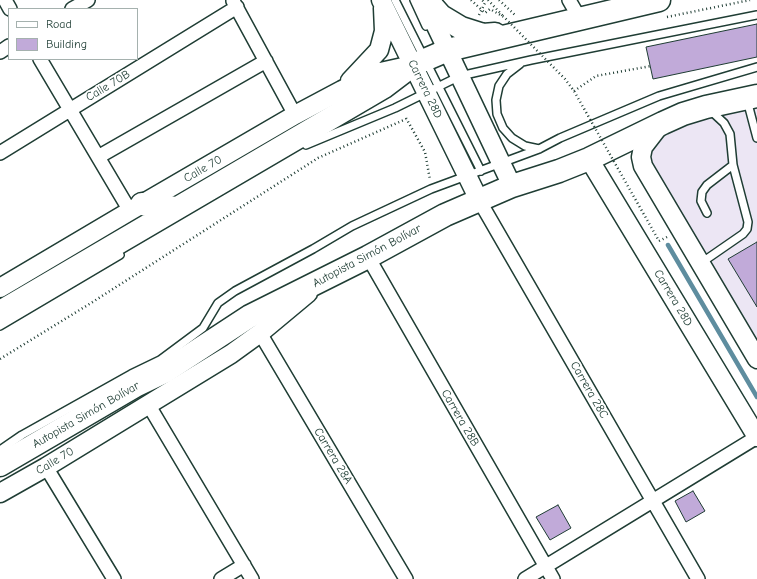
<!DOCTYPE html>
<html>
<head>
<meta charset="utf-8">
<style>
	body { margin:0 }
	#map { position:relative; width:757px; height:579px; overflow:hidden; background:#fff; font-family:"Comic Neue",sans-serif }
	canvas { display:block }
	.legend { position:absolute; left:8px; top:8px; width:130px; height:52px; box-sizing:border-box; background:#fff; border:1px solid #a5b1ae; margin:0; padding:5px 7px; list-style:none; font-size:12px; color:#1f3d34 }
	.legend li { display:flex; align-items:center; gap:8px; height:20px }
	.legend b { width:20px; border:1px solid #a5b1ae }
</style>
</head>
<body>
<div id="map">
<canvas width="757" height="579"></canvas>
<ul class="legend">
<li><b style="height:5px;background:#fff"></b>Road</li>
<li><b style="height:11px;background:#c1aad9"></b>Building</li>
</ul>
</div>
<script>
const ctx = document.querySelector('canvas').getContext('2d');
ctx.lineJoin = 'round';
function paint(path, color) { ctx.fillStyle = color; ctx.fill(path, 'evenodd'); }
const shape = rows => new Path2D(rows.map(r => 'M' + r).join(''));
function trace(path, color, width, dash) { ctx.strokeStyle = color; ctx.lineWidth = width; ctx.lineCap = dash ? 'butt' : 'round'; ctx.setLineDash(dash || []); ctx.stroke(path); }
function drawText(font, color, halo, rows, align = 'center') {
  ctx.font = font + ' "Comic Neue",sans-serif'; ctx.lineWidth = 3.5; ctx.setLineDash([]); ctx.textBaseline = 'middle'; ctx.strokeStyle = halo; ctx.fillStyle = color; for (const [text, x, y, turn = 0] of rows) {
    ctx.save(); ctx.translate(x, y); ctx.rotate((+turn || 0) * Math.PI / 180); ctx.textAlign = isNaN(turn) ? turn : align; if (halo) ctx.strokeText(text, 0, 0); ctx.fillText(text, 0, 0); ctx.restore();
  }
}
paint(shape([
	[757,96,757,359,643,147,649,138]
]), '#ece6f4');
trace(shape([
	[668,245,757,397]
]), '#5e8d9f', 4.5);
const building = shape([
	[757,24,757,57,653,79,646,47,757,24],
	[757,242,757,307,728,259,757,242],
	[693,491,705,511,686,522,675,501,693,491],
	[558,505,571,528,550,540,536,517,558,505]
]);
paint(building, '#c1aad9');
trace(building, '#1f3d34', 1);
const lane = shape([
	[395,0,481,171],
	[414,0,426,26],
	[520,64,507,74,499,86,496,100,497,114,503,128,512,138,525,146,539,149],
	[747,100,757,138],
	[306,145,395,108,460,76,531,60,757,15],
	[707,213,701,201,702,192,707,185,733,165],
	[701,263,743,234,747,229,748,222,733,165,730,134,724,123,709,109],
	[0,326,120,255],
	[0,450,22,435,131,374,160,360,203,328,218,303,235,291,313,249,352,226,431,189,539,149,560,138,659,96,757,67]
]);
const street = shape([
	[5,0,10,9],
	[569,0,580,19],
	[233,1,295,115],
	[72,9,88,0],
	[0,52,9,46],
	[40,59,130,211],
	[0,153,237,7],
	[98,157,266,61],
	[479,200,698,579],
	[368,257,553,579],
	[260,333,406,579],
	[148,404,252,579],
	[46,467,114,579],
	[221,579,244,565],
	[525,579,757,437]
]);
const secondary = shape([
	[381,0,479,200],
	[426,5,512,186],
	[350,81,379,50,384,31,383,8],
	[660,125,643,147,641,157,643,166,757,359],
	[589,159,757,437],
	[0,288,130,211,295,115,342,90,376,73,412,65],
	[0,493,46,467,231,354,260,333,308,293]
]);
const highway = shape([
	[429,0,433,7,441,16,461,28,483,35,495,34],
	[142,204,176,208],
	[0,312,384,87,413,65,448,50,659,0],
	[0,465,137,385,166,371,250,316,368,257,445,215,512,186,559,171,589,159,663,123,683,114,706,107,757,96]
]);
trace(lane, '#1f3d34', 10);
trace(street, '#1f3d34', 16);
trace(secondary, '#1f3d34', 21);
trace(highway, '#1f3d34', 25);
trace(shape([
	[488,0,504,17],
	[499,0,516,16],
	[479,15,485,3,482,0],
	[667,17,750,0],
	[574,91,596,76,651,66],
	[406,118,425,152,430,180],
	[659,241,667,237],
	[0,359,91,303,318,158,406,119]
]), '#1f3d34', 2.5, [1, 3]);
trace(lane, '#fff', 7);
trace(street, '#fff', 13);
trace(secondary, '#fff', 18);
trace(highway, '#fff', 22);
trace(shape([
	[471,0,485,13,490,9,504,17,565,79,574,91,659,241]
]), '#1f3d34', 2.5, [1, 3]);
drawText('12px', '#1f3d34', '#fff', [
	["Calle 70B",108,86,-31],
	["Carrera 28D",425,89,64],
	["Calle 70",203,169,-30],
	["Autopista Simón Bolívar",367,256,-28],
	["Carrera 28D",673,298,59],
	["Carrera 28C",589,390,60],
	["Autopista Simón Bolívar",86,415,-30],
	["Carrera 28B",460,418,60],
	["Carrera 28A",333,456,59],
	["Calle 70",55,461,-31]
]);
</script>
</body>
</html>
